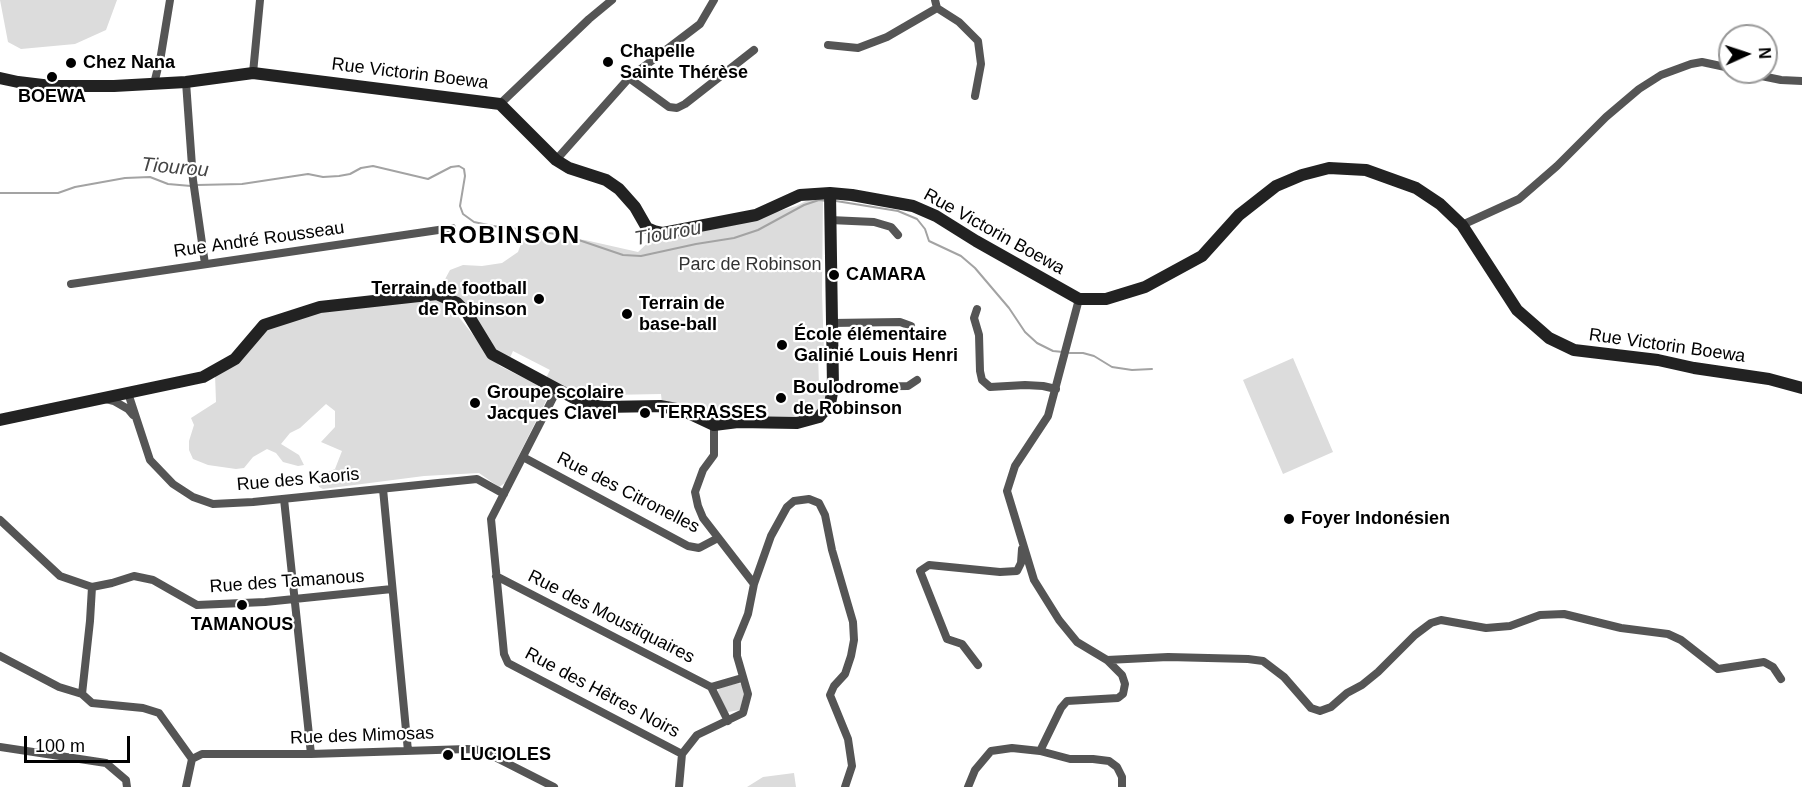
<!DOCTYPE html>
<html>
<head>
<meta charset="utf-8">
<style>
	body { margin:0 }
	#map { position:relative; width:1802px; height:787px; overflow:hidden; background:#fff; font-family:Helvetica,sans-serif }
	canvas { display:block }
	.north { position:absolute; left:1718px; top:24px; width:60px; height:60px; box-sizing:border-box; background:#fff; border:2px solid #999; border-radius:50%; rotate:87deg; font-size:16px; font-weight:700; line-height:24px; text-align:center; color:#000 }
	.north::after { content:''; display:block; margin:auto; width:21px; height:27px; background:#000; clip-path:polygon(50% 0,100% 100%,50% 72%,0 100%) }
	.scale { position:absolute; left:24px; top:736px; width:106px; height:27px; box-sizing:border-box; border:3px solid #000; border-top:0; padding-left:8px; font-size:18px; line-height:21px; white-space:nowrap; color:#000; -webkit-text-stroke:4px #fff; paint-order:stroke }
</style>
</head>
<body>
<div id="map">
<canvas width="1802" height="787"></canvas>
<div class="north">N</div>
<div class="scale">100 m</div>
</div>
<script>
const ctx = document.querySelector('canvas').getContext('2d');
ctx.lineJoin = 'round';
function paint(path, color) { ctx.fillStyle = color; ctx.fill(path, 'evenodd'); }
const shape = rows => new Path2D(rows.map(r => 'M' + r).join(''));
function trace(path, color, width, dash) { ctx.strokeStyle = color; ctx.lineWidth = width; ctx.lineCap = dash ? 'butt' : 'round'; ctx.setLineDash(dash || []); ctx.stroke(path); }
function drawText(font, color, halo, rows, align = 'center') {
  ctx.font = font + ' Helvetica,sans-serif'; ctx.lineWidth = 4.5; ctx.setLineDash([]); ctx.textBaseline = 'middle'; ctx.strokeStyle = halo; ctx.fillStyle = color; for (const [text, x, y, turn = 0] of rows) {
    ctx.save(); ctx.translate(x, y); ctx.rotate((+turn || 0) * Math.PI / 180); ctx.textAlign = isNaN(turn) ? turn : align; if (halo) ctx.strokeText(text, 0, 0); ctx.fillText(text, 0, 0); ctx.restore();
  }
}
paint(shape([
	[0,0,117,0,106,30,75,44,21,49,8,42],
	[823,197,822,294,824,353,818,353,819,386,825,386,825,399,820,409,808,417,711,418,701,414,686,404,662,403,661,394,608,395,607,400,604,403,592,402,546,378,550,370,513,351,509,360,493,348,454,298,446,291,444,281,450,270,463,265,482,266,502,263,518,252,523,238,531,236,585,240,638,252,654,237,745,221,796,206,810,199],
	[426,299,439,300,451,307,488,354,500,366,548,390,549,395,505,483,499,487,479,473,424,476,323,489,319,487,317,477,335,469,342,451,321,442,335,427,335,411,326,404,300,428,290,433,281,444,299,455,304,465,298,466,283,462,276,453,267,449,253,457,244,468,236,469,208,465,193,459,189,450,189,441,194,425,191,418,216,402,215,374,268,327,317,312],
	[1293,358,1333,452,1283,474,1243,380],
	[739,683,742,685,745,690,740,710,728,712,722,704,718,691,719,688],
	[794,773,796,787,747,787,763,777]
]), '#dcdcdc');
trace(shape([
	[197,185,242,184,308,174,323,177,339,176,350,174,361,168,373,166,428,179,451,167,459,166,464,169,465,176,460,206,463,214,474,222,493,226,564,235,623,255,641,256,696,244,734,238,758,230,804,205,819,200,827,201],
	[0,193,58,193,75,187,125,178,150,177,168,184,191,186],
	[836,201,898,211,917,219,925,229,929,241,961,256,975,268,1009,308,1025,332,1037,343,1053,351,1063,352],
	[1069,353,1083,353,1094,356,1112,367,1132,370,1152,369]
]), '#a3a3a3', 2);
trace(shape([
	[935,0,937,8,959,22,978,41,981,64,975,96],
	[828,45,858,48,887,37,937,8],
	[1742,72,1781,80,1802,81],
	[253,73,260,0],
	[629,78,669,107,677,108,685,104,754,50],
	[186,82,193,180,205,264],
	[154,84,161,55,170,0],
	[500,104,589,19,612,0],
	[556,160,629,78,700,24,714,0],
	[830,220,874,222,891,227,898,235],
	[1462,225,1519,199,1557,166,1606,117,1639,89,1661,75,1691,64,1702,62,1730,68],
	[71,284,452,228],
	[1079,299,1048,416,1015,466,1007,491,1034,580,1059,620,1077,642,1107,660,1122,675,1125,684,1123,694,1118,698,1067,701,1061,708,1040,751,1070,759,1093,759,1109,761,1117,767,1122,777,1122,787],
	[977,309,974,318,979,335,980,371,982,380,990,387,1025,385,1043,386,1056,389],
	[832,323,900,322,911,326],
	[833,387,908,386,917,380],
	[557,390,491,519,504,654,508,663,682,754],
	[128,393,150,460,173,484,193,497,213,504,253,502,477,479,504,494],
	[106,399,114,401,128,409,133,415],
	[523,457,688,546,699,548,718,538],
	[383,489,408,751],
	[284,499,311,754],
	[0,520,60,576,92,587,112,583,134,576,153,580,197,605,265,602,392,589],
	[496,576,711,687,728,721],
	[754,584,771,536,787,507,794,501,809,499,819,503,825,515,832,550,853,622,854,640,851,656,845,674,834,686,830,695,848,739,852,766,845,787],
	[0,656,59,687,82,694,92,703,143,708,159,713,192,759],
	[1107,660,1168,657,1248,659,1263,661,1284,677,1311,708,1320,711,1331,707,1347,693,1362,685,1378,672,1415,635,1431,623,1441,620,1486,628,1510,626,1540,615,1564,614,1621,628,1668,634,1681,640,1718,669,1764,662,1773,667,1781,679],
	[978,665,962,644,947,639,920,571,929,565,1000,572,1017,571,1021,563,1022,549],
	[711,687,742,678],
	[82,694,90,621,92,587],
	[0,747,106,763,126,780,127,787],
	[186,787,192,759,202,754,311,754,467,749,481,750,554,787],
	[679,787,682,754,697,735,743,713,748,694,737,656,737,641,748,614,754,584,703,518,698,506,695,492,703,470,714,455,714,425],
	[968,787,975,770,991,751,1012,748,1040,751]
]), '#555', 8);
trace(shape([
	[0,78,18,82,51,86,114,86,186,82,253,73,500,104,556,160,569,168,606,180,619,189,635,207,647,228,654,231,663,233,756,215,800,195,830,193,852,195,913,206,936,216,976,241,1079,299,1106,299,1145,287,1202,256,1239,215,1276,186,1302,175,1329,168,1366,170,1416,188,1440,204,1462,225,1517,310,1549,338,1574,350,1658,360,1694,368,1769,379,1802,388],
	[0,420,203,377,235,359,264,325,320,307,437,294,457,303,467,313,492,354,585,404,603,407,660,406,682,410,714,425,738,422,797,423,819,417,830,404,833,387,830,193]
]), '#222', 12);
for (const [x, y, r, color] of [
	[608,62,6,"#000"],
	[71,63,6,"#000"],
	[52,77,6,"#000"],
	[834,275,6,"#000"],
	[539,299,6,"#000"],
	[627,314,6,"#000"],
	[782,345,6,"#000"],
	[781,398,6,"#000"],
	[475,403,6,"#000"],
	[645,413,6,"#000"],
	[1289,519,6,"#000"],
	[242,605,6,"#000"],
	[448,755,6,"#000"]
]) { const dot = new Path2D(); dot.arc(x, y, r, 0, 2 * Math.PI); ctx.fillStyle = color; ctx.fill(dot); trace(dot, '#fff', 2); }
drawText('bold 18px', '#000', '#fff', [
	["Chapelle",620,52],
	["Sainte Thérèse",620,73],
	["Chez Nana",83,63],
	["BOEWA",52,97,"center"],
	["CAMARA",846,275],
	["Terrain de football",527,289,"right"],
	["de Robinson",527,310,"right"],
	["Terrain de",639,304],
	["base-ball",639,325],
	["École élémentaire",794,335],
	["Galinié Louis Henri",794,356],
	["Boulodrome",793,388],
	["de Robinson",793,409],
	["Groupe scolaire",487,393],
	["Jacques Clavel",487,414],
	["TERRASSES",657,413],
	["Foyer Indonésien",1301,519],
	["TAMANOUS",242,625,"center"],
	["LUCIOLES",460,755]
], 'left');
drawText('18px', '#000', '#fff', [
	["Rue Victorin Boewa",410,74,7],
	["Rue Victorin Boewa",994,232,29],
	["Rue André Rousseau",259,240,-8],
	["Rue Victorin Boewa",1667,346,8],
	["Rue des Kaoris",298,480,-5],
	["Rue des Citronelles",628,493,27],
	["Rue des Tamanous",287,582,-4],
	["Rue des Moustiquaires",611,617,27],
	["Rue des Hêtres Noirs",602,693,28],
	["Rue des Mimosas",362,736,-2]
]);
drawText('18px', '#333', '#fff', [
	["Parc de Robinson",750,265]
]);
drawText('italic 20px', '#444', '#fff', [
	["Tiourou",175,168,5],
	["Tiourou",668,234,-10]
]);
ctx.letterSpacing = '1.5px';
drawText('bold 24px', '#000', '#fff', [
	["ROBINSON",510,236]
]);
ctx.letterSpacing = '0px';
</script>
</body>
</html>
